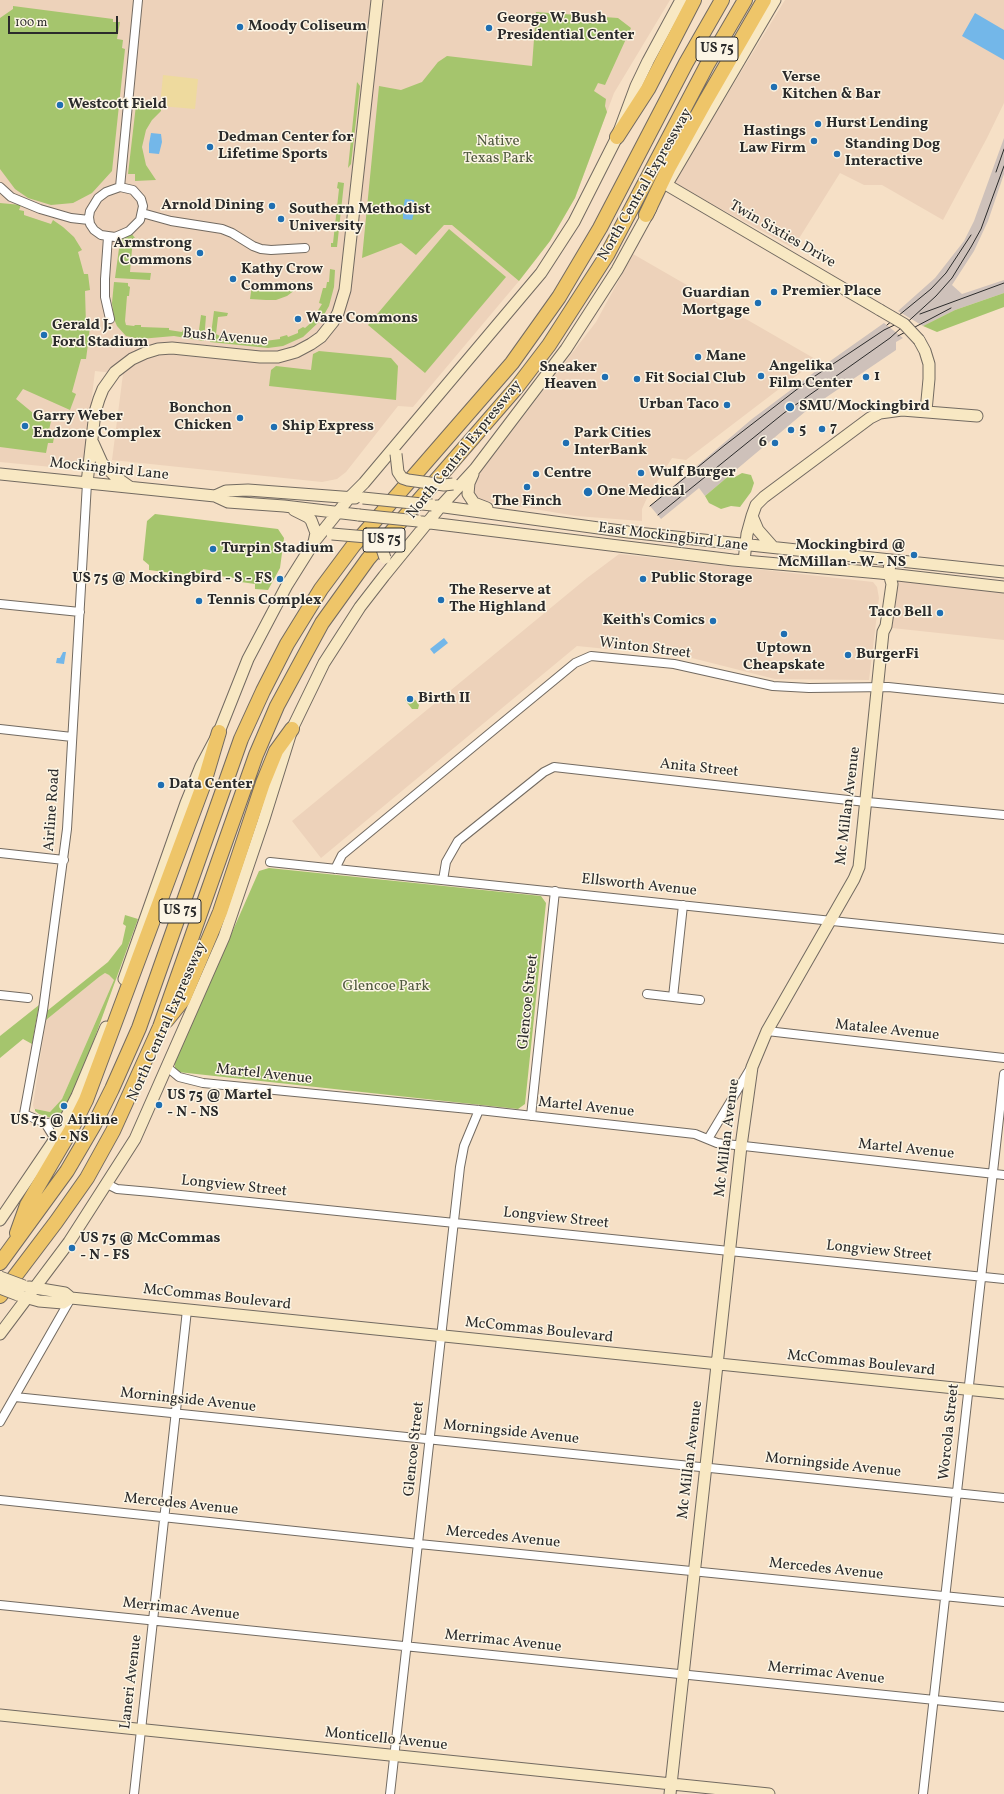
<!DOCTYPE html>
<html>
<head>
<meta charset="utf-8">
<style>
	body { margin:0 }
	#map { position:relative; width:1004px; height:1794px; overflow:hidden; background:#f6e0c6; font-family:Vollkorn,serif }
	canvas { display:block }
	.scale { position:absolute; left:8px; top:16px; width:110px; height:18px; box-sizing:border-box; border:2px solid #2b2b2b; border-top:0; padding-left:5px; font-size:12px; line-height:14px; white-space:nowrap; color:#2b2b2b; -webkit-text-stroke:3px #fcf5e5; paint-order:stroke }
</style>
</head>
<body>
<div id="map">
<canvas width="1004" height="1794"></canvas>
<div class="scale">100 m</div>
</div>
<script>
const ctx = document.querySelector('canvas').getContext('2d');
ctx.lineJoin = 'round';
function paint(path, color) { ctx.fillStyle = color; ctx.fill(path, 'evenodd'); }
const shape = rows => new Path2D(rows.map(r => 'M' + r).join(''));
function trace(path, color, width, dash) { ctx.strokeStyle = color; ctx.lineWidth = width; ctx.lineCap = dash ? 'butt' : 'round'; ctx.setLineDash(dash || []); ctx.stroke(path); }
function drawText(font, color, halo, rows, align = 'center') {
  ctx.font = font + ' Vollkorn,serif'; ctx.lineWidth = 3; ctx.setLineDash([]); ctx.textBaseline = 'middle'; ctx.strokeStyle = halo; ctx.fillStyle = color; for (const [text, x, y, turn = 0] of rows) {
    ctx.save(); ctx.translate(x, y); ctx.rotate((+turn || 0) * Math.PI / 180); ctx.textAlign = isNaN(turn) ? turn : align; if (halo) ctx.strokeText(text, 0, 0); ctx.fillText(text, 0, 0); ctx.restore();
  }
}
paint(shape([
	[0,0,670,0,614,93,575,198,550,241,519,281,413,407,398,406,346,472,337,479,322,482,112,460,123,374,95,371,83,470,0,462],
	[785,0,1004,0,1004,103,987,138,943,220,882,185,864,185,840,173,793,248,673,183],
	[633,254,817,360,686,460,672,458,647,498,642,509,642,521,576,516,481,500,477,498,473,491,475,479,596,322],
	[619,554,873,582,877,587,879,598,869,680,775,679,672,653,618,647,617,650,577,646,321,858,292,821,587,578],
	[897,581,1004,592,1004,640,892,628],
	[105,973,109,975,114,980,62,1099,50,1112,34,1109,33,1105,46,1020,99,977]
]), '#edd2ba');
paint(shape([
	[1004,138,1004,174,988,221,974,251,952,285,962,294,1004,280,1004,293,955,310,923,326,898,311,935,278,964,241,974,221],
	[884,323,903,338,896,342,896,350,806,411,705,496,699,488,661,519,650,506,752,419,816,371]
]), '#cec1ba');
paint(shape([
	[13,6,113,19,113,22,120,22,117,39,123,40,122,48,125,49,112,171,92,193,73,203,51,205,28,198,15,189,0,169,0,18,13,9],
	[536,12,618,18,631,28,605,85,598,83,594,91,606,99,605,106,607,112,575,198,550,241,519,281,452,225,444,225,416,255,401,243,362,258,379,86,401,90,422,82,438,62,447,56,532,66],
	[357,82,360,86,351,164,348,168],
	[136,105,161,108,161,111,152,120,146,130,142,147,146,165,156,180,135,181,135,174,128,174],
	[338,182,344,183,337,247,331,247,331,243,333,243,339,189,337,188],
	[0,203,21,205,19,210,24,211,24,215,51,224,53,220,63,227,74,237,82,250,78,252,84,274,88,274,90,290,85,291,86,325,90,326,88,344,86,359,81,359,72,392,76,394,70,410,23,389,16,399,33,413,35,413,51,421,49,430,55,431,53,443,48,443,46,453,0,447],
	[449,229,506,277,425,373,368,325],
	[131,233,135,238,133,238,130,272,151,273,150,280,115,278,120,241],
	[330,269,335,270,334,287,329,306,321,320,303,337,283,346,268,348,210,342,214,311,228,313,227,316,218,317,216,334,220,336,232,336,232,338,241,338,242,337,248,337,248,339,257,340,258,339,265,339,265,341,280,339,280,337,287,335,288,337,298,333,298,330,303,327,305,328,313,321,312,319,313,317,315,319,319,313,317,312,322,304,319,303,323,288,326,288,327,282,329,282],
	[114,282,128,283,128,286,130,287,129,296,127,296,125,321,126,325,134,326,135,325,141,325,141,327,169,328,169,330,182,332,183,330,188,331,188,333,196,334,197,330,199,330,201,315,206,316,204,341,174,336,140,339,126,336,117,326,114,319,112,303],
	[252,285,295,290,287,296,276,300,266,300,250,299],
	[1004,293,1004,307,937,332,923,326,955,310],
	[319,351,391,358,398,366,396,400,269,386,271,370,276,366,311,370,313,354],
	[742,473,751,475,754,483,751,492,740,507,731,506,721,509,709,503,705,496,731,474,735,477],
	[155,514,278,529,284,538,280,568,268,590,255,589,255,584,234,581,234,578,220,576,221,572,203,569,202,574,189,572,188,575,149,570,149,565,143,560,147,521],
	[411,694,419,705,418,709,412,709,405,700],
	[269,868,541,896,546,903,525,1104,518,1109,178,1072,175,1068,175,1062,259,871],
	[125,915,138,919,88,1056,71,1096,60,1116,55,1117,55,1119,39,1114,35,1111,35,1109,50,1112,62,1099,114,980,109,975,105,973,99,977,46,1020,47,1011,108,962,122,944,126,926,123,924],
	[39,1005,32,1044,23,1039,0,1058,0,1036]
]), '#a5c56d');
paint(shape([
	[163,75,198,79,195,109,160,106]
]), '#eeda9e');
paint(shape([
	[975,13,1004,30,1004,60,962,36],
	[151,133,161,134,162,142,159,154,149,153,149,144],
	[405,199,414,200,415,209,412,220,403,219,403,209],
	[444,638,448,643,434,654,430,649],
	[63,652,66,652,64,664,56,663,57,658,60,658]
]), '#73b7e9');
const street = shape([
	[0,187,11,197,40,209,71,218,89,220],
	[120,187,138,0],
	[120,187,133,190,141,199,143,206,140,220,129,231,115,237,101,235,94,230,90,224,89,217,90,211,98,198,106,192,120,187],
	[142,213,171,221,222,229,232,233,253,246,261,249,271,250,305,248],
	[108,237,105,279,105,297,110,319],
	[0,604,80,612],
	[0,729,72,737],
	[0,853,64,860],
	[270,862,1004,939],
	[335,869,342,855,575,663,591,656,674,664,773,686,809,688,888,687,1004,699],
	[443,880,446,862,458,841,544,772,554,767,857,801,1004,815],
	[647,994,700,1000],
	[0,995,28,998],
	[673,997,683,905],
	[767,1031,1004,1058],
	[167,1067,179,1077,203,1083,479,1110,695,1134,717,1143,1004,1175],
	[531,1116,555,891],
	[64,1122,45,1123,24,1114,43,1010,67,829,87,483],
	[45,1123,55,1139],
	[708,1139,750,1069],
	[107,1184,117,1189,151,1192,1004,1279],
	[15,1397,1004,1498],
	[0,1422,71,1298],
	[0,1500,419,1544,1004,1602],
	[0,1605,1004,1707],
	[134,1794,187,1310],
	[390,1794,460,1167,464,1146,479,1110],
	[923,1794,1004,1074]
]);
const secondary = shape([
	[667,184,775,0],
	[667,185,880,310],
	[919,340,925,351,929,364,929,379,926,411],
	[93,443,102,463,117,478,130,487],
	[0,474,215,496,228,502,284,506,359,515],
	[473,474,469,483,468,494,474,503,487,508],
	[87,483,95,412,99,399,103,389,115,372,132,359,145,353,158,349,172,348,260,357,278,357,296,352,311,344,321,337,333,322,338,313,345,290,377,0],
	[215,496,226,491,248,490,355,498],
	[437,506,628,532,1004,572],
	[294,510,308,517,311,520,316,533,314,542],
	[752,516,758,530,773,547],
	[422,522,733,560,880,573,1004,587],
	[744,561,747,534,752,516,756,505,764,497,870,418,880,413,902,410,977,416],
	[124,979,186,803,201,766,219,732,248,659,287,585,314,542,350,497,364,483,541,273,574,222,617,137,636,86,648,61,681,0],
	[0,1220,55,1139,77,1096,106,1027],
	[29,1287,65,1293,71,1298],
	[21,1296,39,1301,63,1303,71,1298,1004,1393],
	[0,1334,69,1242,135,1139,224,937,263,822,292,729,324,663,360,607,384,576,441,506,475,469,566,349,617,270,651,208],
	[0,1715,769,1794],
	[670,1794,741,1146,752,1067,767,1031,854,879,859,867,883,632,886,626,892,584,889,574,890,560]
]);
const highway = shape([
	[617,137,648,89,694,0],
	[646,215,669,167,705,102,764,0],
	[166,1021,183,1000,220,912,263,783,276,751,292,729],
	[17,1233,27,1205,71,1130,86,1100,203,786,219,732],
	[0,1263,67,1171,94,1125,112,1089,139,1028,241,739,263,691,287,644,321,589,353,546,512,363,559,297,600,228,686,63,722,0],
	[0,1296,56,1222,87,1178,113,1131,160,1027,256,755,277,706,322,623,368,559,517,387,549,345,607,255,707,65,745,0]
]);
trace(street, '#726a61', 10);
trace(secondary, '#726a61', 13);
trace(highway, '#726a61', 16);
trace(street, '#fff', 8);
trace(secondary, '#f8e8c3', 11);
trace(highway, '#eec569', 14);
trace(shape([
	[996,172,1004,149],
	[920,314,1004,283],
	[887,325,931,289,946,273,971,235],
	[898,336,951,308],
	[650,506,725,445,809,380,884,330,905,320],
	[658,515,784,413,890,338,936,296,952,278,971,247,981,229,1004,166]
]), '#2b2b2b', 1);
const secondaryBridge = shape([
	[880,310,904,324,919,340],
	[396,454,398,472,402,478,408,480,444,485,453,484],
	[363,498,432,505],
	[359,515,418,521],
	[332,534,367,537,374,540,381,546,385,558],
	[0,1277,24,1286],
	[0,1288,18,1295]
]);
trace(secondaryBridge, '#726a61', 13, []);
trace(secondaryBridge, '#f8e8c3', 11);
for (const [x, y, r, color] of [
	[240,27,4,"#1f6fb2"],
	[489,28,4,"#1f6fb2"],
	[774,87,4,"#1f6fb2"],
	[60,105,4,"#1f6fb2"],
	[818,124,4,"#1f6fb2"],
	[814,141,4,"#1f6fb2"],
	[210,147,4,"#1f6fb2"],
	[837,154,4,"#1f6fb2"],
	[272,206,4,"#1f6fb2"],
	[281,219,4,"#1f6fb2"],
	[200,253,4,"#1f6fb2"],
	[233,279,4,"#1f6fb2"],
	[774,292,4,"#1f6fb2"],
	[758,303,4,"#1f6fb2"],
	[298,319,4,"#1f6fb2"],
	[44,335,4,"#1f6fb2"],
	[698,357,4,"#1f6fb2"],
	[761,376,4,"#1f6fb2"],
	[605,377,4,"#1f6fb2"],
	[866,377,4,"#1f6fb2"],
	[637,379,4,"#1f6fb2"],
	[727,405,4,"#1f6fb2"],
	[790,407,5,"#1f6fb2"],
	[240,418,4,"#1f6fb2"],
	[25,426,4,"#1f6fb2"],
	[274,427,4,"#1f6fb2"],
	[822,429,4,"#1f6fb2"],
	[791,430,4,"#1f6fb2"],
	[566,443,4,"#1f6fb2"],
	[775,443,4,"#1f6fb2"],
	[641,473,4,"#1f6fb2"],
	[536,474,4,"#1f6fb2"],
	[527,487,4,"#1f6fb2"],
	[588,492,5,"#1f6fb2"],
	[213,549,4,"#1f6fb2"],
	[914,555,4,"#1f6fb2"],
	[280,579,4,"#1f6fb2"],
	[643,579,4,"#1f6fb2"],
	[441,600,4,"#1f6fb2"],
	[199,601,4,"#1f6fb2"],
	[940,613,4,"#1f6fb2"],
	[713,621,4,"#1f6fb2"],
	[784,634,4,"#1f6fb2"],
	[848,655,4,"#1f6fb2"],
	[410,699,4,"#1f6fb2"],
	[161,785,4,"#1f6fb2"],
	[159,1105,4,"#1f6fb2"],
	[64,1106,4,"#1f6fb2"],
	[72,1248,4,"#1f6fb2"]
]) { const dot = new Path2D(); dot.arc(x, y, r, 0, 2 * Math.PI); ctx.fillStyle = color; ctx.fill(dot); trace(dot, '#fcf5e5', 1.5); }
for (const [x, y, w] of [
	[717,49,42],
	[384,540,42],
	[180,911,42]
]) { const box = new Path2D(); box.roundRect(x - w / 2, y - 12, w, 24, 3); ctx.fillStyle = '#fcf5e5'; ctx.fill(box); trace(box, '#2b2b2b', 1); }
drawText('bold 14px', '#2b2b2b', null, [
	["US 75",717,49],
	["US 75",384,540],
	["US 75",180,911]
]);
drawText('bold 15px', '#2b2b2b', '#fcf5e5', [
	["George W. Bush",497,19],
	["Presidential Center",497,36],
	["Moody Coliseum",248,27],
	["Verse",782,78],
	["Kitchen & Bar",782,95],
	["Westcott Field",68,105],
	["Hurst Lending",826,124],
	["Hastings",806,132,"right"],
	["Law Firm",806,149,"right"],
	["Dedman Center for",218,138],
	["Lifetime Sports",218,155],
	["Standing Dog",845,145],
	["Interactive",845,162],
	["Arnold Dining",264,206,"right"],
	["Southern Methodist",289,210],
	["University",289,227],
	["Armstrong",192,244,"right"],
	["Commons",192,261,"right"],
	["Kathy Crow",241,270],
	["Commons",241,287],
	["Premier Place",782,292],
	["Guardian",750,294,"right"],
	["Mortgage",750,311,"right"],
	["Ware Commons",306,319],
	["Gerald J.",52,326],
	["Ford Stadium",52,343],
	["Mane",706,357],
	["Angelika",769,367],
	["Film Center",769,384],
	["Sneaker",597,368,"right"],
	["Heaven",597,385,"right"],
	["1",874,377],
	["Fit Social Club",645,379],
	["Urban Taco",719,405,"right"],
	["SMU/Mockingbird",799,407],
	["Bonchon",232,409,"right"],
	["Chicken",232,426,"right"],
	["Garry Weber",33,417],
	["Endzone Complex",33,434],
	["Ship Express",282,427],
	["7",830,429],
	["5",799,430],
	["Park Cities",574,434],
	["InterBank",574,451],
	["6",767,443,"right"],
	["Wulf Burger",649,473],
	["Centre",544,474],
	["One Medical",597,492],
	["The Finch",527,502,"center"],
	["Mockingbird @",906,546,"right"],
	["McMillan - W - NS",906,563,"right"],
	["Turpin Stadium",221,549],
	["US 75 @ Mockingbird - S - FS",272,579,"right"],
	["Public Storage",651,579],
	["The Reserve at",449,591],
	["The Highland",449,608],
	["Tennis Complex",207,601],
	["Taco Bell",932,613,"right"],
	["Keith's Comics",705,621,"right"],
	["Uptown",784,649,"center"],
	["Cheapskate",784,666,"center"],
	["BurgerFi",856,655],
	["Birth II",418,699],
	["Data Center",169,785],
	["US 75 @ Martel",167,1096],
	["- N - NS",167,1113],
	["US 75 @ Airline",64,1121,"center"],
	["- S - NS",64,1138,"center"],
	["US 75 @ McCommas",80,1239],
	["- N - FS",80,1256]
], 'left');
drawText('15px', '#50593f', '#fcf5e5', [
	["Native",498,142],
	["Texas Park",498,159],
	["Glencoe Park",386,987]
]);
drawText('15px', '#2b2b2b', '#fcf5e5', [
	["North Central Expressway",646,185,-60],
	["Twin Sixties Drive",782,235,30],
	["Bush Avenue",225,338,5],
	["North Central Expressway",465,450,-51],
	["Mockingbird Lane",109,470,6],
	["East Mockingbird Lane",673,538,7],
	["Winton Street",645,649,7],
	["Anita Street",699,769,6],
	["Mc Millan Avenue",849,806,-83],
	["Airline Road",53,810,-86],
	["Ellsworth Avenue",639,886,6],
	["Glencoe Street",529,1002,-84],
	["North Central Expressway",168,1022,-66],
	["Matalee Avenue",887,1031,6],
	["Martel Avenue",264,1075,6],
	["Martel Avenue",586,1108,6],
	["Mc Millan Avenue",728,1138,-83],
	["Martel Avenue",906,1150,6],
	["Longview Street",234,1187,6],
	["Longview Street",556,1219,6],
	["Longview Street",879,1252,6],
	["McCommas Boulevard",217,1298,6],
	["McCommas Boulevard",539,1331,6],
	["McCommas Boulevard",861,1364,6],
	["Morningside Avenue",188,1401,6],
	["Worcola Street",950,1432,-84],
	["Morningside Avenue",511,1433,6],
	["Glencoe Street",415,1449,-84],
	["Mc Millan Avenue",691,1460,-83],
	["Morningside Avenue",833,1466,6],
	["Mercedes Avenue",181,1505,6],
	["Mercedes Avenue",503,1538,6],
	["Mercedes Avenue",826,1570,6],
	["Merrimac Avenue",181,1610,6],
	["Merrimac Avenue",503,1642,6],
	["Merrimac Avenue",826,1674,6],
	["Laneri Avenue",132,1682,-83],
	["Monticello Avenue",386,1740,6]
]);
</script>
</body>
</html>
